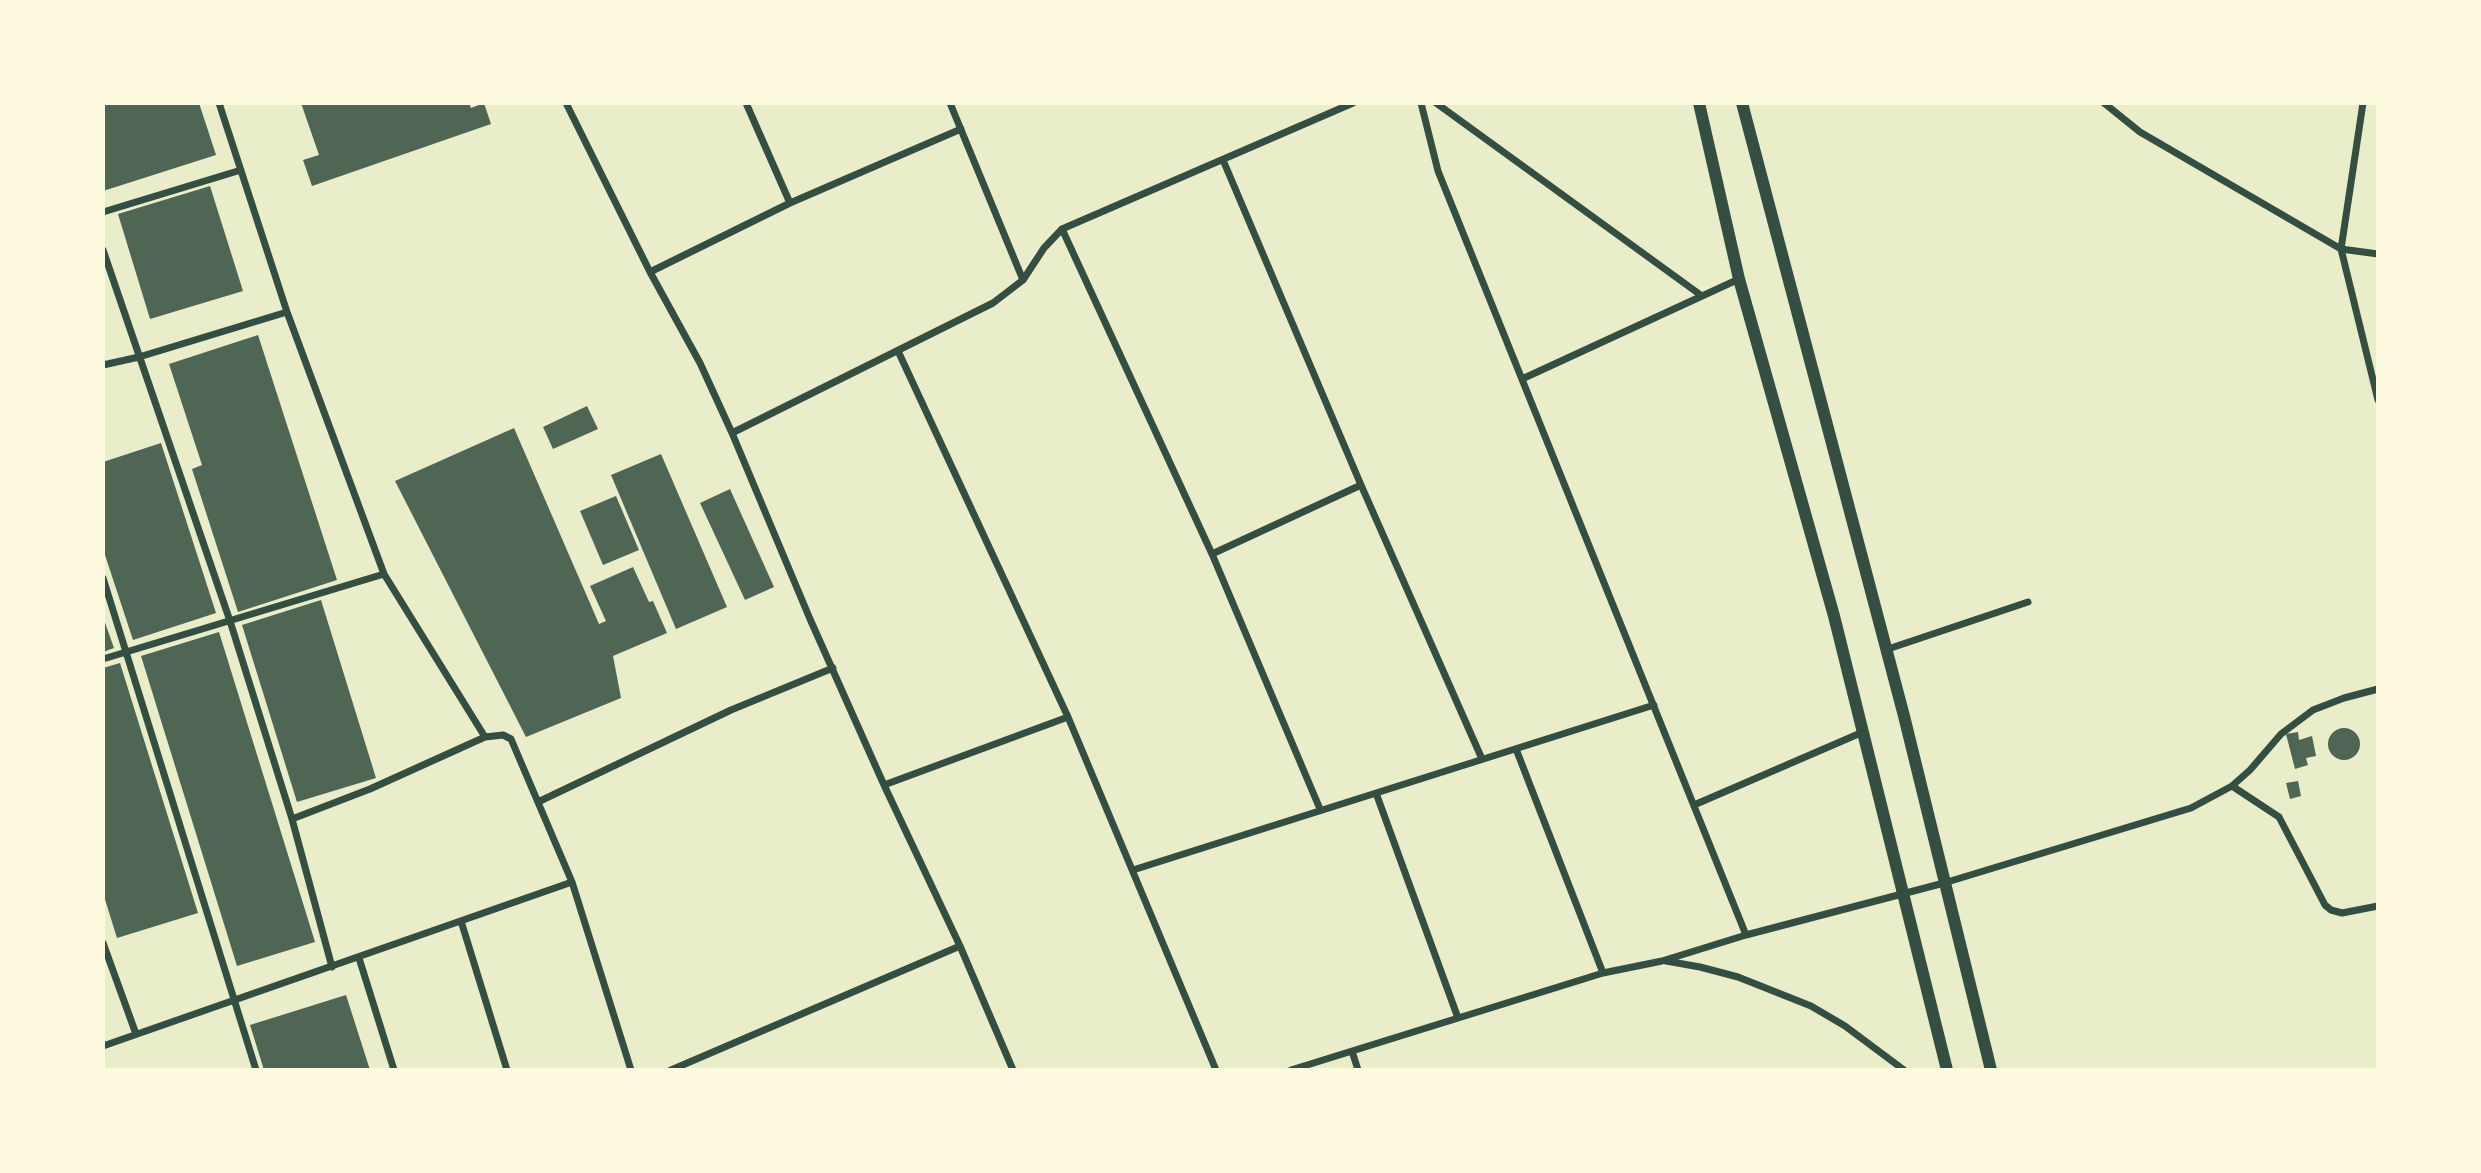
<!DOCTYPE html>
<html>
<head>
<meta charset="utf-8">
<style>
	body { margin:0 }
	#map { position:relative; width:2481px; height:1173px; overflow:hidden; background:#e9edc9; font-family:Quicksand,sans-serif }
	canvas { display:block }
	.frame { position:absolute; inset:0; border:105px solid #fefae0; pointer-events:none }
</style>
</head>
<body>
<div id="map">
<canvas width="2481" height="1173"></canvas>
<div class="frame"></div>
</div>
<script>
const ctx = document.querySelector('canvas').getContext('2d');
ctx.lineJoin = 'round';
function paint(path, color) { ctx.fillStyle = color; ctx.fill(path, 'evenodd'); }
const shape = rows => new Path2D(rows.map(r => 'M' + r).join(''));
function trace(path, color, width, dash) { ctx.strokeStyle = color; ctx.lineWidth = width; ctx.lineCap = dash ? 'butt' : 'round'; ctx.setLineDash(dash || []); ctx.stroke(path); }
paint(shape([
	[103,103,199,103,216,155,103,191],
	[301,103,469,103,471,108,484,103,491,124,312,186,303,160,319,155],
	[210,186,243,291,150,319,118,214],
	[258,335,337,580,238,612,192,469,202,465,169,364],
	[587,406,598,429,553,449,543,427],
	[514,428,599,624,606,621,590,586,633,567,649,602,653,601,667,633,613,656,621,698,526,737,395,481],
	[161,443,216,613,133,640,103,549,103,462],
	[661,454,727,607,676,629,611,475],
	[730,489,774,587,745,600,700,503],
	[616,496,639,550,603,565,580,511],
	[321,600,376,778,297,802,242,625],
	[103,617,114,648,103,652],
	[219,632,315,942,237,966,141,656],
	[120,663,198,913,117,938,103,893,103,668],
	'2328 744a16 16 0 1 1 32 0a16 16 0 1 1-32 0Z',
	[2298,732,2299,740,2312,736,2316,756,2306,758,2308,765,2295,769,2286,734],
	[2298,781,2301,796,2290,799,2286,783],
	[346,995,370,1070,264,1070,250,1025]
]), '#4f6655');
trace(shape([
	[219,103,287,312,384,574,485,737],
	[566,103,650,272,700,363,732,433,810,619,884,785,960,946,1013,1070],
	[746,103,790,203],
	[950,103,1023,280],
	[1421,103,1438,171,1746,935],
	[1436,103,1702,296],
	[2104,103,2140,132,2341,249,2378,400],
	[2363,103,2341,249,2378,254],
	[1223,160,1361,485,1482,759],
	[103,212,241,170],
	[1062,229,1212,554,1320,809],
	[103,250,230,621,292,819,332,967],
	[650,272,790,203,961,129],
	[898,351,1068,717,1216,1070],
	[103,365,139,357,287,312],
	[1522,379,1739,279],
	[732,433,993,303,1023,280,1044,248,1062,229,1353,103],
	[1212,554,1361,485],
	[103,578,256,1070],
	[1885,650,2028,602],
	[103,659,384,574],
	[1516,749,1603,973],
	[884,785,1068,717],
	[2232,786,2279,817,2325,905,2331,910,2342,913,2378,906],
	[1376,793,1458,1018],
	[538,802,731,710,833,668],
	[1694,805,1863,732],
	[292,819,370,789,485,737,503,735,511,739,572,882,631,1070],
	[1133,870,1654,705],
	[461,921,507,1070],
	[103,943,136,1034],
	[359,958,394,1070],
	[1666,961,1700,967,1738,977,1811,1006,1845,1026,1904,1070],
	[103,1046,572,882],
	[1352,1051,1358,1070],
	[671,1070,960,946],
	[1291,1070,1603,973,1662,961,1746,935,1944,883,2191,808,2232,786,2250,770,2281,734,2313,710,2344,698,2378,689]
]), '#344e41', 7);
trace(shape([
	[1699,103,1739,279,1834,616,1947,1070],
	[1742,103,1904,716,1991,1070]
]), '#344e41', 12);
</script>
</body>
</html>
